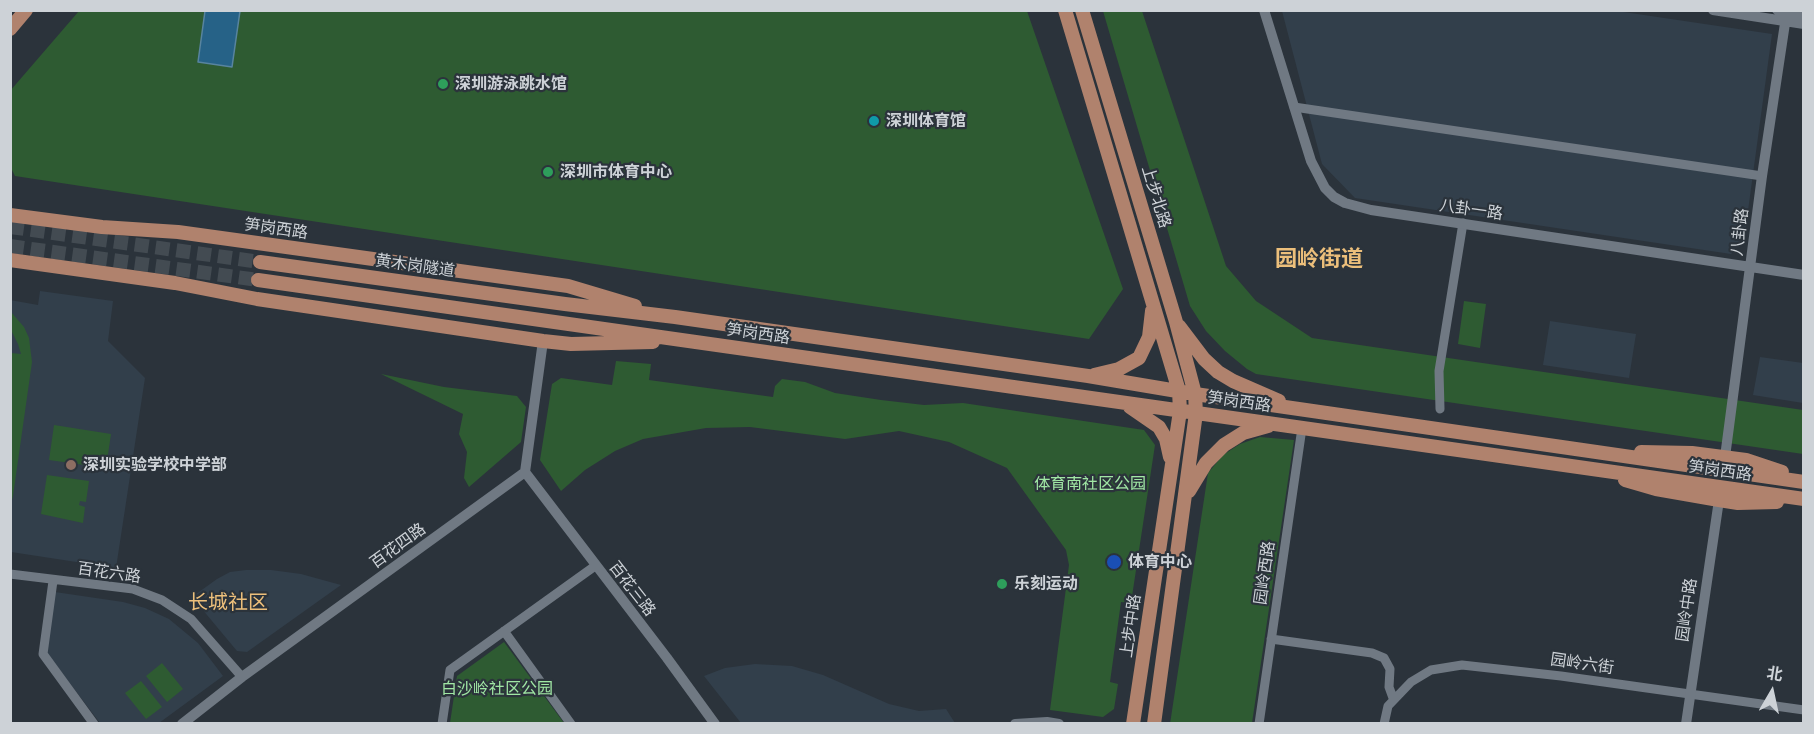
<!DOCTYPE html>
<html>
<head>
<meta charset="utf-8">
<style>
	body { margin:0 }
	#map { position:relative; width:1814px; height:734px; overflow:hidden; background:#2b333b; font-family:Raleway,"Noto Sans SC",sans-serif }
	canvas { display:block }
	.frame { position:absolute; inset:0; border:12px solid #cdd2d7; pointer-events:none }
	.north { position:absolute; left:1742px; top:662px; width:60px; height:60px; -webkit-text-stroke:4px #2b333b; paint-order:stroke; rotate:9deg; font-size:16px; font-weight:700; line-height:24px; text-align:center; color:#cdd2d7 }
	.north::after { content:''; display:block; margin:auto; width:21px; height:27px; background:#cdd2d7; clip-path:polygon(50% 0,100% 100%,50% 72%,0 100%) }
</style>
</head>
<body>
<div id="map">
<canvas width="1814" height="734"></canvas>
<div class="frame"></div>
<div class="north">北</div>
</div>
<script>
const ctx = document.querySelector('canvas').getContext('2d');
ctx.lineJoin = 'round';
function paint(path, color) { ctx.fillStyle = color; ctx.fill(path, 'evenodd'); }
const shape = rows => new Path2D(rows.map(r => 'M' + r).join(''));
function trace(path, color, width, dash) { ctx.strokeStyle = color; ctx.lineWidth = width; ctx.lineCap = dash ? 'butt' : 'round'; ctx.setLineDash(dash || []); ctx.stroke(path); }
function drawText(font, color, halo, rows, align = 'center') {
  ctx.font = font + ' Raleway,"Noto Sans SC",sans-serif'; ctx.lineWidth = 4.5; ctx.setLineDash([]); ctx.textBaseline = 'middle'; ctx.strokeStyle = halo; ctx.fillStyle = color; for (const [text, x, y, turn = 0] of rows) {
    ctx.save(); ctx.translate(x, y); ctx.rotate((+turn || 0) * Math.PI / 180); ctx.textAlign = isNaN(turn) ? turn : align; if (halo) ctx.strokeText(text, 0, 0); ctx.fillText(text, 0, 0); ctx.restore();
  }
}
paint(shape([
	[1282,11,1617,11,1772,34,1744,240,1731,254,1355,198,1322,164],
	[40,291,113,301,108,341,145,378,116,568,11,552,10,300,38,305],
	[1550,321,1636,334,1629,378,1543,365],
	[1760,357,1803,363,1803,403,1753,395],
	[246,570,271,570,301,574,341,585,247,652,237,651,192,597,217,579,230,572],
	[55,592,123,602,145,608,169,619,198,643,223,676,159,723,100,723,46,652],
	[755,664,792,666,823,675,889,704,919,711,946,709,955,723,741,723,704,676,725,668]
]), '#323f4b');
paint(shape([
	[79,11,1027,11,1123,289,1089,339,15,176,11,168,10,91],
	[1103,11,1142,11,1226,266,1256,301,1312,338,1803,410,1803,454,1256,374,1247,369,1225,351,1206,331,1190,306],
	[1464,301,1486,304,1480,348,1458,344],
	[11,312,24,327,29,338,32,362,13,496,11,504,11,353,21,354,18,344,11,330],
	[616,361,651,364,649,380,773,397,775,386,782,379,805,382,835,393,881,400,924,405,963,403,1144,430,1155,445,1131,603,1121,602,1110,682,1118,684,1114,709,1103,717,1050,710,1069,565,1066,550,1007,468,949,442,899,431,845,439,750,427,706,428,643,439,615,451,585,470,561,491,540,460,552,384,561,378,612,385],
	[381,374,444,387,517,396,526,407,521,442,469,487,464,478,467,452,459,434,463,414],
	[54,425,111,434,106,468,49,460],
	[1260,437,1294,440,1252,723,1170,724,1208,473,1223,455,1240,444],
	[47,475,89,481,86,502,80,501,79,505,85,507,83,523,41,514],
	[504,642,564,723,450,723,457,676],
	[162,663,183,689,167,702,146,676],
	[141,681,162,707,146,719,125,693]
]), '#2e5b32');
const water = shape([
	[205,11,240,11,232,67,198,62,205,11]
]);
paint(water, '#266287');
trace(water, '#58849f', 1.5);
trace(shape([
	[10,227,260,262],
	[10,246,258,280]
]), '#434b52', 14, [14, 7]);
trace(shape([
	[1294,107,1762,176],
	[1440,409,1439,371,1463,223],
	[10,574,133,589,162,600,191,619,242,677],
	[53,581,43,654,94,724],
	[504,631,571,724],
	[1271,639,1372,653,1384,658,1390,669,1389,687,1393,698],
	[442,724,450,670,595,566],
	[1259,724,1302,428],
	[1384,724,1388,706,1411,682,1431,670,1462,665,1561,676,1804,710]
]), '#707983', 9);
trace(shape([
	[1264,10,1311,161,1325,188,1334,197,1345,203,1371,210,1804,275],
	[1713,10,1804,24],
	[1777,10,1804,15],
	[1725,457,1762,176,1787,10],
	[525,472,667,658,715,724],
	[182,724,242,677,525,472,543,341],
	[1015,724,1047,722,1059,724],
	[1686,724,1719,500]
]), '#707983', 10);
trace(shape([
	[1065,10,1179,391,1180,411,1133,724],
	[1082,10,1176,322,1195,394,1196,413,1154,724],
	[10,29,26,10],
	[10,215,102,227,178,232,568,286,635,306],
	[10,260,175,283,257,299,543,341,571,344,653,342],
	[260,262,565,304,675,317,1088,376,1195,394,1804,482],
	[258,280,1804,499],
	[1179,326,1204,359,1218,372,1233,381,1279,401],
	[1094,375,1119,369,1139,358,1149,337,1152,311],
	[1130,407,1159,427,1166,439,1170,457],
	[1641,452,1692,453,1746,460,1782,472],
	[1625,480,1656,489,1719,500,1738,503,1777,502],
	[1189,491,1206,463,1224,445,1243,433,1268,426]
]), '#b0826d', 14);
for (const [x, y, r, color] of [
	[443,84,6,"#2e9e5b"],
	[874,121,6,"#0f9aa8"],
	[548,172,6,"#2e9e5b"],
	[71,465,6,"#8d6e63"],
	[1114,562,8,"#1a4fb4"],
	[1002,584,6,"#2e9e5b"]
]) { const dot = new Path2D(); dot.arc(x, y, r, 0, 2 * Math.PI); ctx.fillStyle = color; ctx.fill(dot); trace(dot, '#2b333b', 2); }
drawText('bold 16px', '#cdd2d7', '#2b333b', [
	["深圳游泳跳水馆",455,84],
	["深圳体育馆",886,121],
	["深圳市体育中心",560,172],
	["深圳实验学校中学部",83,465],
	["体育中心",1128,562],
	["乐刻运动",1014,584]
], 'left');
drawText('16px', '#cdd2d7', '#2b333b', [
	["上步北路",1156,197,73],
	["八卦一路",1471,210,8],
	["笋岗西路",276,229,8],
	["八卦路",1740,232,-83],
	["黄木岗隧道",415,266,8],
	["笋岗西路",758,334,8],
	["笋岗西路",1239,402,8],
	["笋岗西路",1720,471,8],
	["百花四路",398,546,-36],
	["百花六路",109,573,8],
	["园岭西路",1265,573,-82],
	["百花三路",632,589,52],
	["园岭中路",1687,610,-82],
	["上步中路",1131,626,-82],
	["园岭六街",1582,664,8]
]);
drawText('16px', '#a0e7a4', '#2b333b', [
	["体育南社区公园",1090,484],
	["白沙岭社区公园",497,689]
]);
drawText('20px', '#ecbf7b', '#2b333b', [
	["长城社区",228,603]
]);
drawText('bold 22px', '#ecbf7b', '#2b333b', [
	["园岭街道",1319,259]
]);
</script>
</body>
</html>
